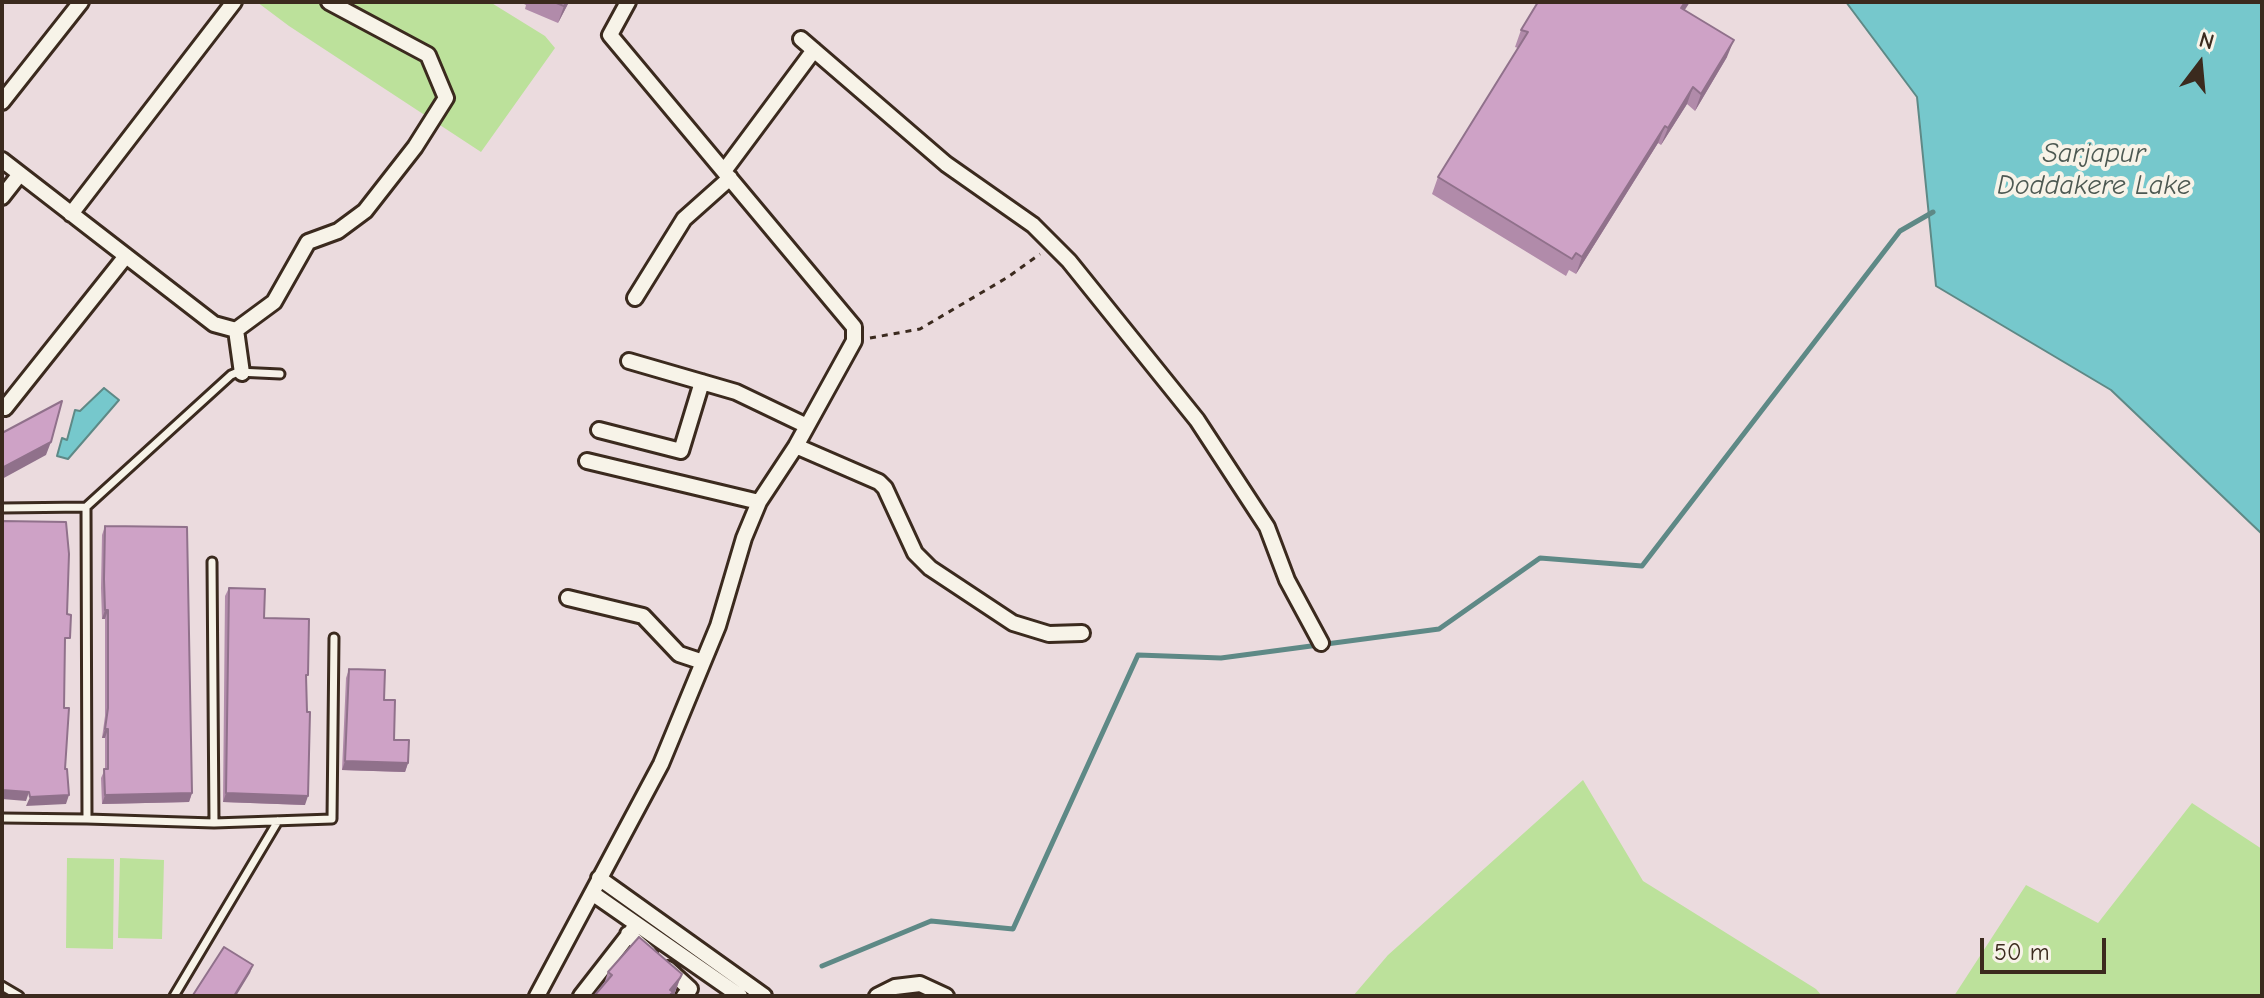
<!DOCTYPE html>
<html>
<head>
<meta charset="utf-8">
<style>
	body { margin:0 }
	#map { position:relative; width:2264px; height:998px; overflow:hidden; background:#ebdbde; font-family:"Comic Neue",sans-serif }
	canvas { display:block }
	.frame { position:absolute; inset:0; border:4px solid #3b2a1e; pointer-events:none }
	.north { position:absolute; left:2160px; top:24px; width:80px; height:80px; -webkit-text-stroke:6px #f7f3e8; paint-order:stroke; rotate:16deg; font-size:22px; font-weight:700; line-height:32px; text-align:center; color:#3b2a1e }
	.north::after { content:''; display:block; margin:auto; width:28px; height:36px; background:#3b2a1e; clip-path:polygon(50% 0,100% 100%,50% 72%,0 100%) }
	.scale { position:absolute; left:1980px; top:938px; width:126px; height:36px; box-sizing:border-box; border:4px solid #3b2a1e; border-top:0; padding-left:10px; font-size:24px; line-height:28px; white-space:nowrap; color:#3b2a1e; -webkit-text-stroke:6px #f7f3e8; paint-order:stroke }
</style>
</head>
<body>
<div id="map">
<canvas width="2264" height="998"></canvas>
<div class="frame"></div>
<div class="north">N</div>
<div class="scale">50 m</div>
</div>
<script>
const ctx = document.querySelector('canvas').getContext('2d');
ctx.lineJoin = 'round';
function paint(path, color) { ctx.fillStyle = color; ctx.fill(path, 'evenodd'); }
const shape = rows => new Path2D(rows.map(r => 'M' + r).join(''));
function trace(path, color, width, dash) { ctx.strokeStyle = color; ctx.lineWidth = width; ctx.lineCap = dash ? 'butt' : 'round'; ctx.setLineDash(dash || []); ctx.stroke(path); }
function drawText(font, color, halo, rows, align = 'center') {
  ctx.font = font + ' "Comic Neue",sans-serif'; ctx.lineWidth = 8; ctx.setLineDash([]); ctx.textBaseline = 'middle'; ctx.strokeStyle = halo; ctx.fillStyle = color; for (const [text, x, y, turn = 0] of rows) {
    ctx.save(); ctx.translate(x, y); ctx.rotate((+turn || 0) * Math.PI / 180); ctx.textAlign = isNaN(turn) ? turn : align; if (halo) ctx.strokeText(text, 0, 0); ctx.fillText(text, 0, 0); ctx.restore();
  }
}
paint(shape([
	[257,2,490,2,545,36,555,48,481,152,289,26],
	[1583,780,1643,881,1816,989,1822,996,1353,996,1388,955],
	[2192,803,2262,849,2262,996,1954,996,2026,885,2098,923],
	[67,858,114,859,113,949,66,948],
	[120,858,164,860,162,939,118,938]
]), '#bce19b');
const water = shape([
	[1846,2,2262,2,2262,534,2111,390,1936,286,1917,97,1846,2],
	[104,388,119,400,68,459,57,456,62,438,67,440,75,410,80,411,104,388]
]);
paint(water, '#76c8cc');
trace(water, '#5e8986', 2);
trace(shape([
	[822,966,931,921,1013,929,1138,655,1221,658,1439,629,1540,558,1642,566,1900,231,1933,212]
]), '#5e8986', 5);
const lane = shape([
	[86,507,87,819,214,823,332,819,334,638],
	[2,508,86,507,231,375,238,372,280,374],
	[212,562,214,823],
	[2,818,87,819],
	[2,986,19,996],
	[174,996,278,821]
]);
const street = shape([
	[801,39,946,164,1033,225,1069,261,1197,420,1267,527,1287,580,1321,643],
	[2,102,81,2],
	[2,160,214,324,236,330,274,302,308,242,338,231,365,211,415,147,446,98,428,55,329,2],
	[724,171,814,50],
	[2,197,20,174],
	[71,214,234,2],
	[635,298,684,219,730,178],
	[236,330,242,373],
	[629,361,736,392,807,426],
	[2,406,5,408,126,256],
	[599,430,681,451,702,382],
	[796,446,879,482,885,488,915,553,930,568,1013,623,1049,634,1082,633],
	[587,461,759,502],
	[568,598,643,616,679,654,703,662],
	[599,878,764,996],
	[592,893,740,996],
	[628,934,649,953],
	[668,969,690,989,684,996],
	[537,996,661,764,718,626,744,538,759,502,796,446,854,341,854,327,610,35,628,2],
	[581,996,634,928],
	[877,996,895,987,920,984,946,996]
]);
trace(lane, '#3b2a1e', 13);
trace(street, '#3b2a1e', 20);
trace(shape([
	[870,338,920,329,1008,277,1040,254]
]), '#3b2a1e', 3, [6, 6]);
trace(lane, '#f7f3e8', 7);
trace(street, '#f7f3e8', 14);
paint(shape([
	[520,2,569,2,558,23,525,9,526,5],
	[1684,10,1727,57,1695,111,1687,104,1661,145,1658,143,1576,274,1569,270,1566,276,1432,194,1438,177,1518,48,1515,47,1521,30],
	[105,526,192,793,189,802,102,804,101,778,105,769,105,738,102,738,105,716,105,619,102,619,101,588,102,535],
	[229,588,264,618,306,681,305,805,223,802,225,596],
	[349,669,384,700,394,740,408,763,405,772,342,770,346,678],
	[608,972,682,974,674,995,604,984]
]), '#b18baa');
paint(shape([
	[566,2,569,2,558,23,564,6],
	[1685,2,1690,2,1675,25,1681,8],
	[1734,40,1727,57,1695,111,1701,94],
	[1693,87,1687,104,1661,145,1668,128],
	[1665,126,1658,143,1576,274,1582,257],
	[51,442,46,455,2,479,2,468],
	[105,610,108,610,105,619,102,619],
	[105,729,108,729,105,738,102,738],
	[345,761,408,763,405,772,342,770],
	[2,790,29,792,26,801,2,799],
	[192,793,189,802,102,804,105,795],
	[226,793,308,796,305,805,223,802],
	[69,795,66,804,26,806,30,797],
	[253,965,250,973,236,996,234,996],
	[680,978,674,995,673,996,668,996,670,990]
]), '#90718b');
const building = shape([
	[554,2,566,2,564,6,554,2],
	[1538,2,1685,2,1681,8,1734,40,1701,94,1693,87,1668,128,1665,126,1582,257,1576,253,1572,259,1438,177,1528,32,1521,30,1538,2],
	[62,401,51,442,2,468,2,433,62,401],
	[2,521,66,522,69,554,67,614,71,615,70,638,65,638,64,708,69,708,65,769,67,769,69,795,30,797,29,792,2,790,2,521],
	[105,526,187,527,192,793,105,795,104,769,108,769,108,729,105,729,108,708,108,610,105,610,104,579,105,526],
	[229,588,265,589,264,618,309,619,308,675,306,675,307,712,310,712,308,796,226,793,229,588],
	[349,669,385,670,384,700,395,700,394,740,409,740,408,763,345,761,349,669],
	[639,937,682,974,680,978,670,990,673,992,669,996,594,996,612,975,608,972,639,937],
	[224,947,253,965,234,996,193,995,224,947]
]);
paint(building, '#cea2c6');
trace(building, '#90718b', 2);
drawText('italic 28px', '#4d5952', '#f7f3e8', [
	["Sarjapur",2094,154],
	["Doddakere Lake",2094,186]
]);
</script>
</body>
</html>
